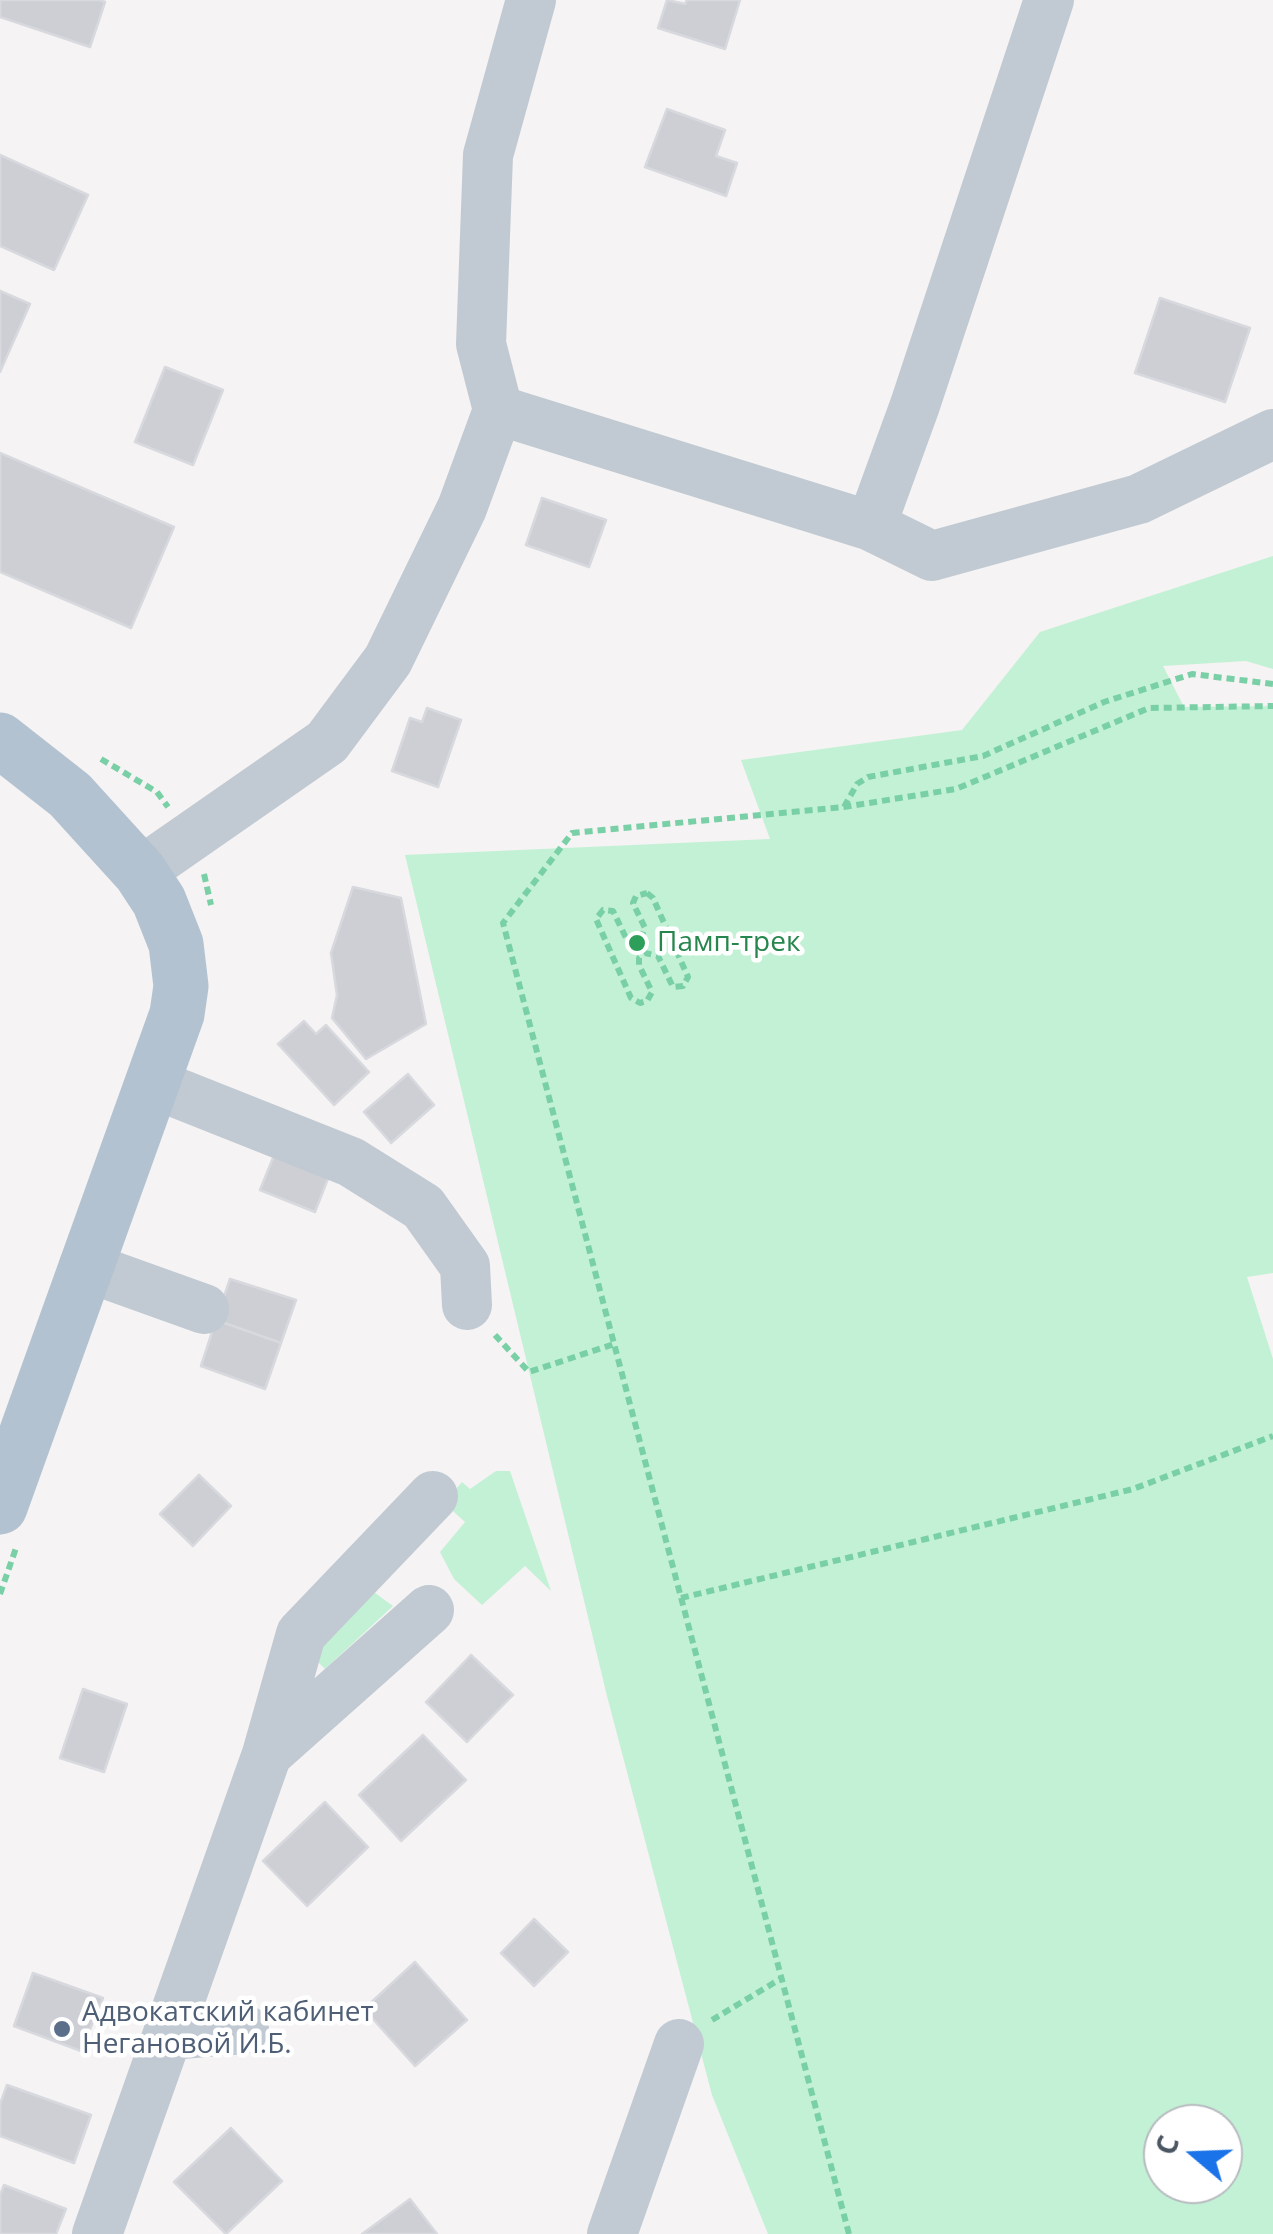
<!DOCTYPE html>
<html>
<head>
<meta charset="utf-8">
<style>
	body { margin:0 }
	#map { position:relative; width:1273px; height:2234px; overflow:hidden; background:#f5f3f3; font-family:"Open Sans",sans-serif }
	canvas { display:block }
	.north { position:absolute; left:1143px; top:2104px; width:100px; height:100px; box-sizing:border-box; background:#fff; border:2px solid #b7bbc0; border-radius:50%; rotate:289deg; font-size:28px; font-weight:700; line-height:40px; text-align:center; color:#4a5661 }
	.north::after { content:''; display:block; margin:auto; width:35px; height:45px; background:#1a73e8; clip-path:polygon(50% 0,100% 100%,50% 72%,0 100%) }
</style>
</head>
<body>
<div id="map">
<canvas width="1273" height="2234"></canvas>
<div class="north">С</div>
</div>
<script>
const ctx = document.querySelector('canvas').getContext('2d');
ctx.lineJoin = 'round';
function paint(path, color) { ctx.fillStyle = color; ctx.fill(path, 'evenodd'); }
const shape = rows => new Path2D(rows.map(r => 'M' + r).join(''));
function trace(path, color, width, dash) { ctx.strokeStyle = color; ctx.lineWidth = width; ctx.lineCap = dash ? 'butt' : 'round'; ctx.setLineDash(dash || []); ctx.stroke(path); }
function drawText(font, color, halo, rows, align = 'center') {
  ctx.font = font + ' "Open Sans",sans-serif'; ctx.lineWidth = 9; ctx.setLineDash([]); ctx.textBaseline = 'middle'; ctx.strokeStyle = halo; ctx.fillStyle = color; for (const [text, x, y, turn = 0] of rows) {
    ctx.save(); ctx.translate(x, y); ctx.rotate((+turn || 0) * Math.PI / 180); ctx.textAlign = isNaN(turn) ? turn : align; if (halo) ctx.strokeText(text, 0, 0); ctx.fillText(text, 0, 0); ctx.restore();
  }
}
paint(shape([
	[1273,556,1273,669,1246,661,1163,666,1184,707,1273,706,1273,1273,1247,1277,1273,1359,1273,2234,768,2234,712,2095,607,1696,405,855,770,839,741,760,962,730,1040,632],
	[1163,2124,1223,2124,1223,2184,1163,2184],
	[496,1471,510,1471,551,1591,525,1566,482,1605,454,1579,440,1552,465,1522,444,1503,462,1482,470,1489],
	[371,1590,393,1606,325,1669,309,1653]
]), '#c3f1d5');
const building = shape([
	[0,0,100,0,105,2,90,47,0,17,0,0],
	[667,0,685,4,687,0,740,0,725,49,658,28,667,0],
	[667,109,725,130,716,156,737,163,726,196,645,167,667,109],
	[0,155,88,195,54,270,0,246,0,155],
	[0,291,30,304,0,372,0,291],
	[1160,298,1250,328,1225,402,1135,373,1160,298],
	[165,367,223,390,193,465,135,442,165,367],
	[0,453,174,527,131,628,0,572,0,453],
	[542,498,606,520,589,567,526,545,542,498],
	[427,708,461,720,438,787,392,771,410,718,422,722,427,708],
	[353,887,401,898,426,1024,366,1059,332,1018,337,995,331,953,353,887],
	[304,1021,316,1034,326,1025,369,1072,334,1105,278,1044,304,1021],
	[408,1074,434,1105,391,1143,364,1112,408,1074],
	[277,1148,332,1168,315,1212,260,1190,277,1148],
	[230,1279,296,1300,281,1343,216,1320,230,1279],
	[216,1320,281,1343,265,1389,201,1366,216,1320],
	[199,1475,231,1506,193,1546,160,1514,199,1475],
	[471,1655,513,1695,467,1742,426,1702,471,1655],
	[83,1689,127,1704,104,1772,60,1758,83,1689],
	[423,1735,466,1780,401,1841,359,1795,423,1735],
	[325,1802,368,1847,307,1906,263,1861,325,1802],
	[534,1919,568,1952,534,1986,501,1953,534,1919],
	[415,1962,467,2020,415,2066,364,2009,415,1962],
	[33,1973,103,1998,81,2051,14,2026,33,1973],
	[7,2085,91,2115,74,2163,0,2136,0,2104,7,2085],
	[231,2128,282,2181,226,2234,174,2182,231,2128],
	[4,2185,66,2209,56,2234,0,2234,0,2195,4,2185],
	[410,2199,437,2234,362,2234,410,2199]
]);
paint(building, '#cdcfd5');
trace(building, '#d7d9de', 2.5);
trace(shape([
	[101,759,157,792,168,807],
	[844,807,857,784,868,777,983,756,1104,702,1192,674,1273,684],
	[204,874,211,905],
	[647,893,653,898,688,977,683,986,673,987,658,956,645,953,639,958,639,965,652,992,647,1001,640,1003,631,998,596,919,603,910,613,911,627,940,640,941,645,928,633,903,636,896,647,893],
	[495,1335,529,1372,614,1344],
	[0,1594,16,1548],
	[681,1598,1133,1489,1273,1436],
	[712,2020,782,1978],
	[849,2234,503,923,572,833,844,807,956,789,1149,708,1273,706]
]), '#7ad0a6', 6, [8, 5]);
trace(shape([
	[498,410,871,526,915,405,1049,0],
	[871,526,932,556,1139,499,1273,434],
	[140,872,327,742,388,660,462,508,498,410,481,344,488,155,531,0],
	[152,1083,351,1162,423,1207,465,1266,467,1305],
	[84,1266,204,1309],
	[267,1754,429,1610],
	[169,2035,244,2029],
	[97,2234,267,1754,301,1634,433,1496],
	[612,2234,679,2044]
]), '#c1cad2', 50);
trace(shape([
	[0,740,70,795,140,872,159,901,176,944,181,986,177,1014,0,1507]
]), '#b3c2d1', 55);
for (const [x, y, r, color] of [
	[637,943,10,"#2e9e5b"],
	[62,2029,10,"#5c6f8a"]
]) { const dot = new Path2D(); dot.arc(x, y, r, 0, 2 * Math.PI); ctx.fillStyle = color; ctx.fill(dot); trace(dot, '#fff', 4); }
drawText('28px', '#27864d', '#fff', [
	["Памп-трек",657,943]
], 'left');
drawText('28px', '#4e5e75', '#fff', [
	["Адвокатский кабинет",82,2013],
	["Негановой И.Б.",82,2045]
], 'left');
</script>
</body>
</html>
